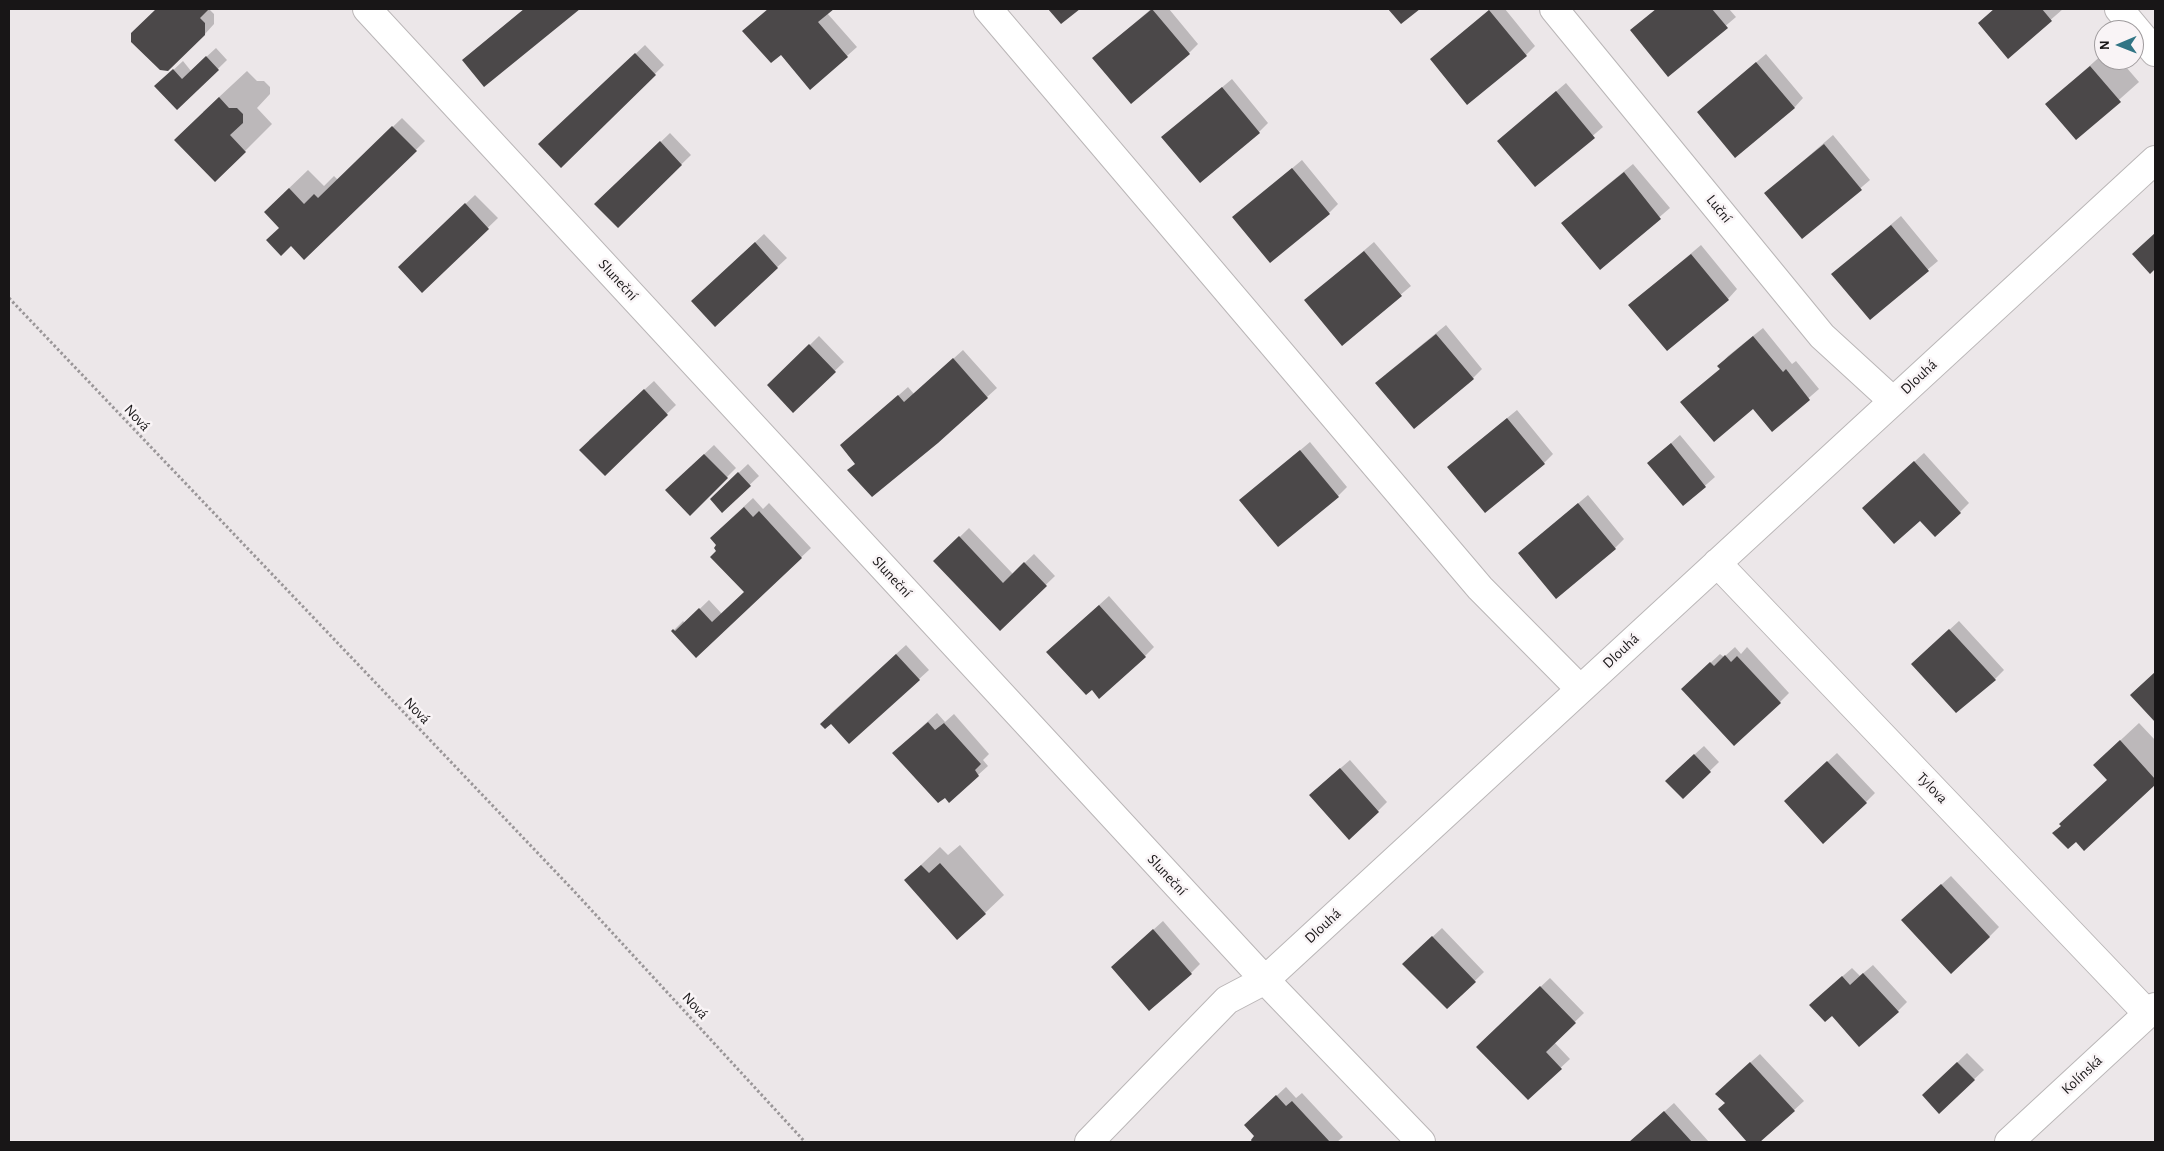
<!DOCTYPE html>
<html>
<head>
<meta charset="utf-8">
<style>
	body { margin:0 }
	#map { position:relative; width:2164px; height:1151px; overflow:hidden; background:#ece7e9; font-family:"Alegreya Sans",sans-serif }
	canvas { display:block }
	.frame { position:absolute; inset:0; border:10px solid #181617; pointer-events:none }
	.north { position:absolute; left:2094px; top:20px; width:50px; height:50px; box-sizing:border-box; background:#f9f4f6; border:1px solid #9f9b9d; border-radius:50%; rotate:269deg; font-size:14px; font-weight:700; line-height:20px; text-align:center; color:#181617 }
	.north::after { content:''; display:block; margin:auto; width:18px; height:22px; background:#317585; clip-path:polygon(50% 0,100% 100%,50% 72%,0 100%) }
</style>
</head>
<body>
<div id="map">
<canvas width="2164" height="1151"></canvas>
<div class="frame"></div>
<div class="north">N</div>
</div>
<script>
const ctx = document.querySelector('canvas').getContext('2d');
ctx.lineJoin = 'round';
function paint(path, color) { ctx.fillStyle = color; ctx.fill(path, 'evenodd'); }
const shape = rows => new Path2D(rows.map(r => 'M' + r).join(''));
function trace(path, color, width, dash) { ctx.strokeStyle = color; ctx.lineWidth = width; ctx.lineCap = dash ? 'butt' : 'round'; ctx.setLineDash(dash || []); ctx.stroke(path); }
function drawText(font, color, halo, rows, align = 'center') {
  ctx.font = font + ' "Alegreya Sans",sans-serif'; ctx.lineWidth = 5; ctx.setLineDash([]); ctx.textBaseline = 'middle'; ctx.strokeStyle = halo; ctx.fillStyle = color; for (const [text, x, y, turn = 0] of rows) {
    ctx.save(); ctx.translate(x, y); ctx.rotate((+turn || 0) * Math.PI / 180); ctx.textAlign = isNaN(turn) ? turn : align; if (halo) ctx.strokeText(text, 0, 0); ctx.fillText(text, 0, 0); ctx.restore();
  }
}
paint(shape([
	[158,9,209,9,214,14,214,24,205,34,133,33],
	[524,9,578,9,484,85,463,60],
	[768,9,832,9,827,13,857,47,811,88,753,22],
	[1151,9,1169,9,1198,44,1189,53,1094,58],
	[1490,9,1505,9,1535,46,1526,55,1431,59],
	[1656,9,1729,9,1736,17,1668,75,1631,31],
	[1994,9,2063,9,2008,57,1979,23],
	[645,45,664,65,561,166,549,135],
	[216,48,227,60,177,109,156,86,183,61,191,71],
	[2104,53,2104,60,2120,60,2139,82,2076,138,2047,104],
	[1766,54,1803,98,1794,108,1698,112],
	[247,71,257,81,264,81,270,87,270,94,257,108,272,124,245,151,203,112],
	[1232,79,1268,123,1259,132,1163,137],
	[1566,83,1603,127,1535,185,1498,141],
	[402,118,425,141,342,222,281,228,284,193,308,170,324,186,334,176,338,180],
	[670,133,691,155,618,226,596,204],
	[1833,135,1870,180,1803,237,1766,193],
	[1302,160,1338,204,1329,213,1234,217],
	[1633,164,1670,208,1600,268,1572,214],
	[475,195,498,218,422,291,399,267],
	[1901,216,1938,261,1870,318,1833,274],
	[764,234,787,258,715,325,702,292],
	[1374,242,1411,286,1342,344,1306,300],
	[1701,245,1737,289,1728,299,1630,305],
	[1446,325,1482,369,1473,378,1386,374],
	[1763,328,1792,364,1796,361,1819,389,1772,430,1753,407,1691,393,1721,368,1719,366,1728,356],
	[819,336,844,362,793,411,769,385],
	[963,350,997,388,987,397,856,463,850,438,908,387,914,394],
	[654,381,676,405,605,474,589,440],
	[1517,410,1553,454,1544,463,1458,458],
	[1680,435,1715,477,1684,504,1649,463],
	[1310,442,1347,487,1338,496,1241,500],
	[714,445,736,468,690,514,676,481],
	[1924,453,1969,503,1960,512,1920,519,1873,499],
	[748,464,759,476,722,511,711,499],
	[1588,495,1624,539,1615,548,1520,553],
	[753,498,763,509,769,503,811,548,696,656,673,631,683,621,685,623,709,600,722,614,745,592,718,550,720,529],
	[969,528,1013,574,1034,554,1055,576,1000,629,935,561],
	[1109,596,1154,647,1145,656,1057,643],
	[1959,621,2004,670,1995,679,1922,655],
	[906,645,929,670,849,743,830,714],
	[1735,647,1741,654,1747,647,1789,693,1780,702,1692,680,1720,654,1724,657],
	[937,713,945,722,954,714,989,754,983,760,988,766,949,801,903,744],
	[2139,723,2155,740,2155,783,2084,849,2062,825,2108,779,2094,765],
	[1704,746,1719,762,1683,797,1676,771],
	[1837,753,1875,793,1866,802,1795,792],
	[1350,760,1387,802,1378,811,1320,786],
	[960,845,1004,895,985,913,905,880,940,847,948,855],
	[1951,876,1999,927,1989,937,1912,911],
	[1163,921,1200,964,1191,973,1122,958],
	[1442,928,1484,972,1447,1008,1413,955],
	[1873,965,1907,1002,1898,1011,1820,996,1852,968,1860,976],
	[1550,978,1584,1013,1554,1042,1570,1059,1528,1098,1487,1037],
	[1967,1053,1984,1070,1939,1112,1924,1095],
	[1760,1054,1804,1101,1759,1142,1749,1142,1720,1110,1726,1103,1726,1084],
	[1286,1087,1296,1098,1302,1093,1343,1137,1337,1142,1254,1142,1252,1140,1256,1136,1255,1116],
	[1674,1103,1709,1142,1630,1142]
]), '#0003');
paint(shape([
	[156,9,209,9,200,18,205,23,205,35,168,71,160,70,131,42,131,33],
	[524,9,580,9,484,87,462,60],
	[768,9,834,9,818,22,848,57,810,90,781,55,771,63,742,31],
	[1048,9,1080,9,1061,24],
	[1152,9,1190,54,1131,104,1092,58],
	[1388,9,1420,9,1401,24],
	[1656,9,1712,9,1728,28,1668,77,1630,30],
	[1994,9,2042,9,2052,21,2008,59,1978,23],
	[1489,10,1527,56,1467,105,1430,59],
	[635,53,656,75,561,168,538,144],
	[206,56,219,70,177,110,154,86,173,69,182,79],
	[1756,62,1795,108,1735,158,1697,112],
	[2090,66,2121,102,2076,140,2045,104],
	[1222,87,1260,133,1200,183,1161,137],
	[1556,91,1595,138,1535,187,1497,141],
	[219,97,229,108,237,108,243,114,243,123,230,135,246,152,215,182,174,140],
	[392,126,417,151,304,260,291,246,281,256,266,240,279,228,264,212,289,188,304,204,314,194,318,198],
	[660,141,682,165,618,228,594,204],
	[1824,144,1862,190,1802,239,1764,193],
	[1292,168,1330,214,1270,263,1232,217],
	[1624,172,1661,219,1600,270,1561,223],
	[465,203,489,229,422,293,398,267],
	[1891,225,1929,271,1870,320,1831,274],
	[2155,233,2155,269,2150,274,2132,254],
	[755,242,778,268,715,327,691,301],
	[1364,251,1402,296,1342,346,1304,300],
	[1691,254,1729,300,1667,351,1628,305],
	[1436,334,1474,379,1414,429,1375,383],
	[1753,336,1783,372,1786,369,1810,400,1772,432,1753,409,1714,442,1680,402,1720,369,1717,366],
	[809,344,836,372,793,413,767,385],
	[953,358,988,398,938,443,872,497,847,470,855,464,840,445,898,395,904,402],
	[644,389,668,415,605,476,579,450],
	[1507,418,1545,464,1485,513,1447,467],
	[1671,443,1706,487,1683,506,1647,463],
	[1300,450,1339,497,1278,547,1239,500],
	[704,454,728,478,690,516,665,490],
	[1914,461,1961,513,1935,537,1920,521,1894,544,1862,508],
	[738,472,751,486,722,513,710,499],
	[1578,503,1616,549,1556,599,1518,553],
	[744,507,753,517,759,511,802,558,696,658,671,631,673,629,675,631,699,608,712,622,744,592,710,557,716,551,714,548,716,545,710,538],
	[959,536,1003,583,1024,562,1047,586,1000,631,933,561],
	[1099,605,1146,657,1099,699,1092,690,1086,695,1046,652],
	[1949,629,1996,680,1956,713,1911,664],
	[896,654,920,680,849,744,831,724,825,729,820,724],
	[1725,655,1731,662,1737,656,1781,703,1734,746,1681,689,1710,662,1714,666],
	[2155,672,2155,722,2130,695],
	[928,722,935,730,944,723,981,764,975,770,979,776,949,803,945,798,938,803,892,753],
	[2120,740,2155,779,2155,785,2084,851,2076,842,2068,849,2052,833,2061,826,2059,824,2107,780,2093,765],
	[1694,754,1711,772,1683,799,1665,781],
	[1827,761,1867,803,1823,844,1784,801],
	[1340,768,1379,812,1349,840,1309,795],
	[940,863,986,914,957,940,904,880,921,865,929,873],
	[1941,884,1990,937,1951,974,1901,920],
	[1153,929,1192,974,1149,1011,1111,967],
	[1432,936,1476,982,1447,1009,1402,964],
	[1863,973,1899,1012,1859,1047,1832,1016,1825,1022,1809,1005,1842,976,1850,985],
	[1540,986,1576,1023,1546,1052,1562,1069,1528,1100,1476,1047],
	[1750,1062,1795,1111,1760,1142,1747,1142,1718,1109,1725,1103,1715,1094],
	[1957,1062,1975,1080,1939,1114,1922,1095],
	[1276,1095,1286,1106,1292,1101,1330,1142,1252,1142,1251,1140,1254,1136,1244,1125],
	[1664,1111,1692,1142,1629,1142]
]), '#4b4849');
const street = shape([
	[367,9,1265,980,1421,1142],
	[988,9,1480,588,1580,689],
	[1554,9,1822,336,1893,401],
	[2119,9,2155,52],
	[1717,563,2148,1014],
	[1089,1142,1227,1000,1265,980,2155,160]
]);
const primary = shape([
	[2009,1142,2155,1007]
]);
trace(street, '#bab6b7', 30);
trace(primary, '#bab6b7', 30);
trace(shape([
	[9,298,572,889,805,1142]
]), '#9a9698', 3, [2.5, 2.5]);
trace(street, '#fff', 28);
trace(primary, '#fff', 28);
drawText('15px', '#181617', '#f9f4f6', [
	["Luční",1719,209,51],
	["Sluneční",618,280,47],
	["Dlouhá",1919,377,-43],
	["Nová",137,418,47],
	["Sluneční",892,577,47],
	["Dlouhá",1621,651,-43],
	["Nová",417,711,46],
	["Tylova",1932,788,46],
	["Sluneční",1167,875,47],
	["Dlouhá",1323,926,-43],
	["Nová",695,1006,47],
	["Kolínská",2082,1075,-43]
]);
</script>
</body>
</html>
